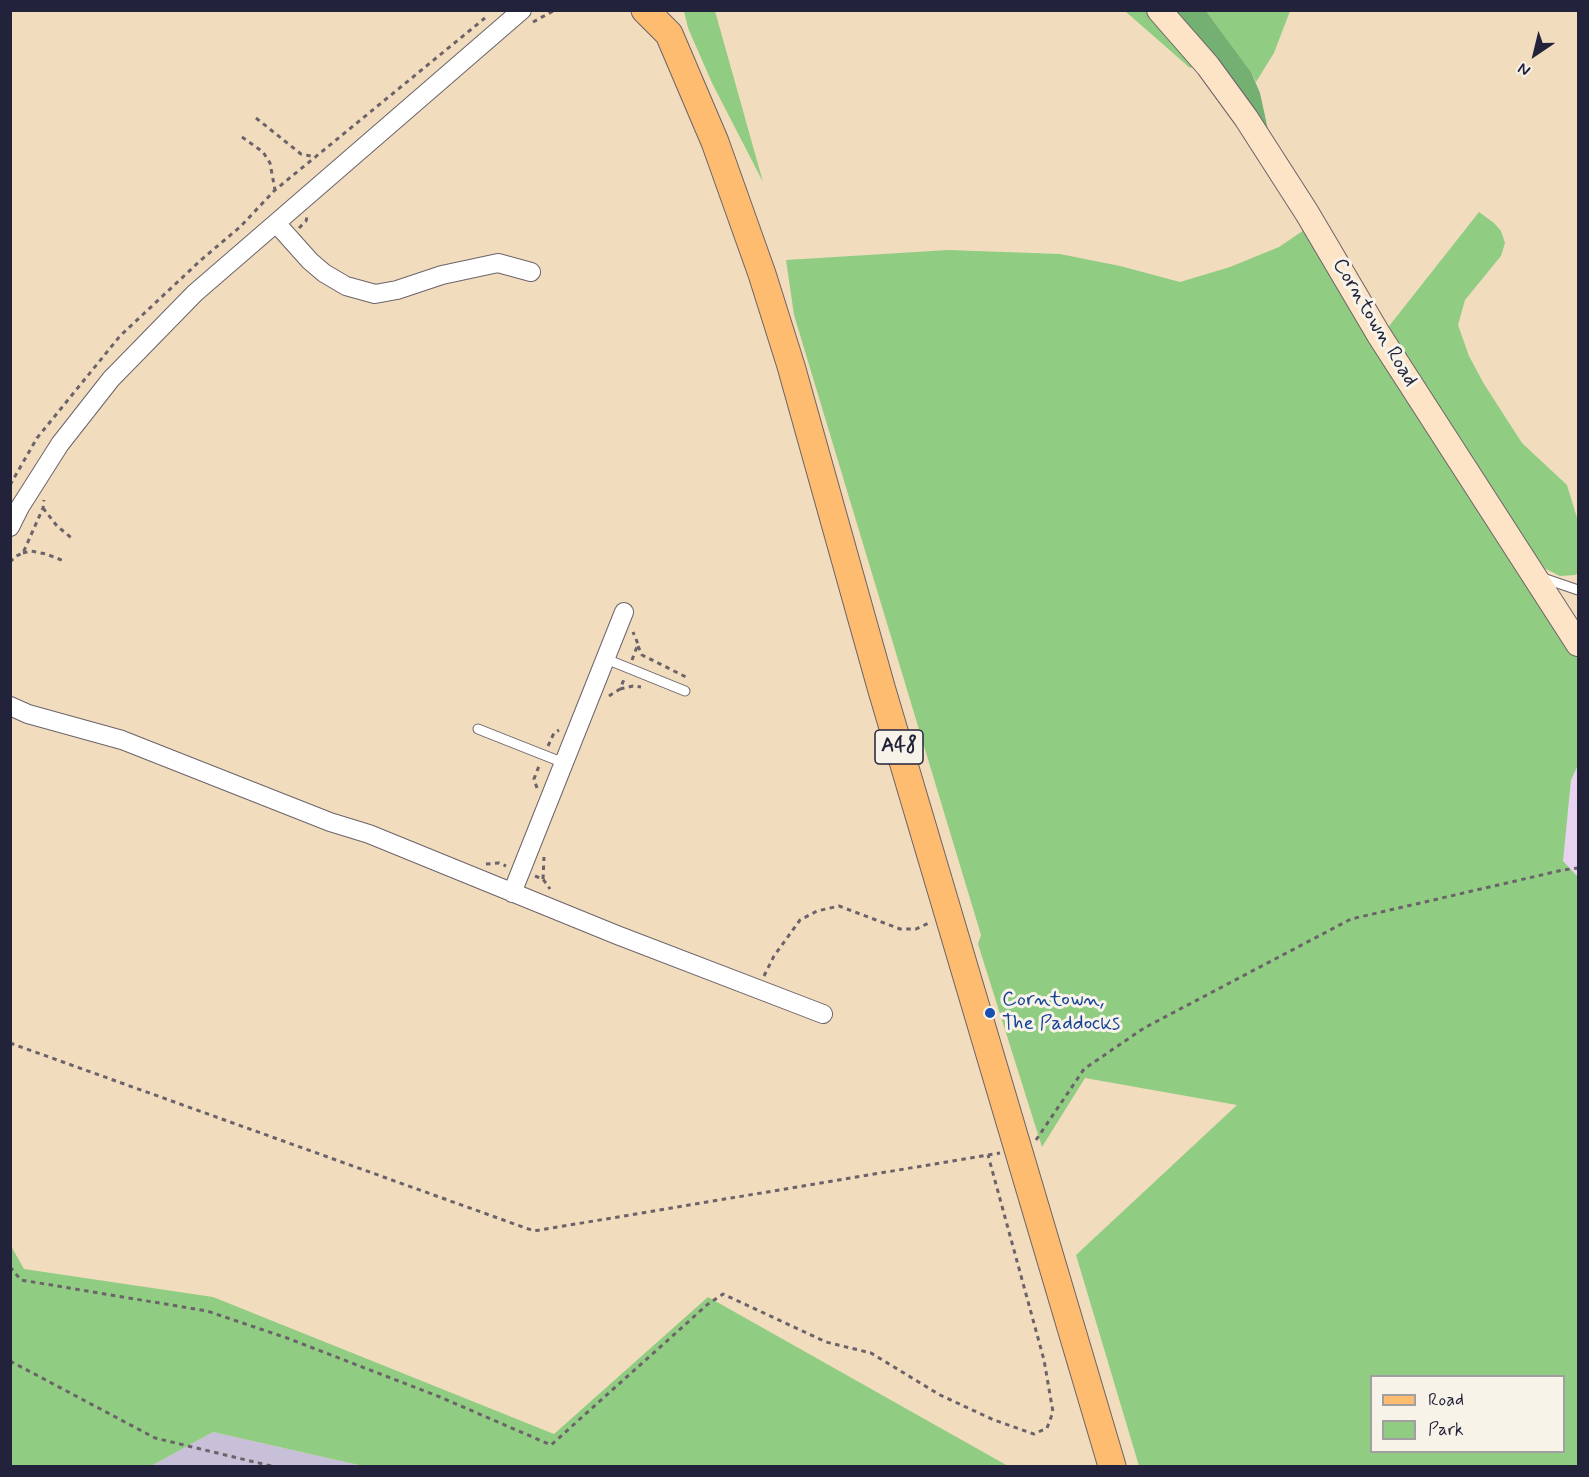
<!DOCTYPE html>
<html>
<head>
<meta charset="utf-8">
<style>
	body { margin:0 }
	#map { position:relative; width:1589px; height:1477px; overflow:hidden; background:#f2dcbe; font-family:Mynerve,sans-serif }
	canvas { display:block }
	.frame { position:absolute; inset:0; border:12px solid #22223b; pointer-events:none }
	.legend { position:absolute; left:1370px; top:1375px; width:195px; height:78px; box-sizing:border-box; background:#f7f3e8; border:2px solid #a29fa3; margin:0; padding:8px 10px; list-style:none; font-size:18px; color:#22223b }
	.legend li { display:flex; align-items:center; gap:12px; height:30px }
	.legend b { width:30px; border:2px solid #a29fa3 }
	.north { position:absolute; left:1505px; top:24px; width:60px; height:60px; -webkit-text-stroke:4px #f7f3e8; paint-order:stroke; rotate:215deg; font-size:16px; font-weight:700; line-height:24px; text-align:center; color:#22223b }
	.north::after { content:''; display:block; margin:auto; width:21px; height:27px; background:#22223b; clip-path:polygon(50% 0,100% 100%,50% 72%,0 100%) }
</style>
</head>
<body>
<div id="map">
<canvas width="1589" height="1477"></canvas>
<div class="frame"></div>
<ul class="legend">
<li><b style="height:8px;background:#fdbc70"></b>Road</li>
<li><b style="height:16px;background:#90cd83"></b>Park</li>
</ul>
<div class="north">N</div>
</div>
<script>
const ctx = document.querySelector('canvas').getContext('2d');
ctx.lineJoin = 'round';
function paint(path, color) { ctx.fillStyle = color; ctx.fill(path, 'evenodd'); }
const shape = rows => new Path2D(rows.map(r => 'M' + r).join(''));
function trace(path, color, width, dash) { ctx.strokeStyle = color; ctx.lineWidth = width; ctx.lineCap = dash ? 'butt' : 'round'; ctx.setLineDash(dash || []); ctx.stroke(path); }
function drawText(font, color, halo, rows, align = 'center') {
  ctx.font = font + ' Mynerve,sans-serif'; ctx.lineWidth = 6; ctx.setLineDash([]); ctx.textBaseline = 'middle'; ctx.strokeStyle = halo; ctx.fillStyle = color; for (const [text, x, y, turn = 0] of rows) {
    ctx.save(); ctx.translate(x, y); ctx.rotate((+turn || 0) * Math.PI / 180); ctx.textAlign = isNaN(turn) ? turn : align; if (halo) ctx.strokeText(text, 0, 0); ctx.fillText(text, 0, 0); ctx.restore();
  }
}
paint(shape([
	[1578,765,1578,877,1563,861,1571,780]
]), '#e7d2ef');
paint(shape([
	[213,1432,363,1466,151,1466]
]), '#c8bfd8');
paint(shape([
	[684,11,715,11,763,182,712,83,688,28],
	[1125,11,1151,11,1198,64,1190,68],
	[1206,11,1290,11,1274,53,1256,82,1251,72],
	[1479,212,1494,223,1501,231,1505,243,1501,256,1465,300,1458,325,1469,356,1484,384,1522,443,1567,485,1578,521,1578,573,1575,575,1560,576,1540,566,1386,330],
	[1307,228,1447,454,1578,659,1578,765,1571,780,1563,861,1578,877,1578,1466,1139,1466,1076,1255,1237,1105,1085,1078,1042,1147,978,944,981,935,794,315,786,260,948,250,1060,254,1120,266,1180,282,1230,267,1279,247],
	[1372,1376,1564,1376,1564,1452,1372,1452],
	[11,1246,24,1269,213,1297,554,1434,708,1297,1008,1466,363,1466,213,1432,151,1466,11,1466]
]), '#90cd83');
paint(shape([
	[1168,11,1206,11,1251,72,1260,93,1270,139]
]), '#74b071');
const service = shape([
	[1540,577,1578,590],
	[606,659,685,691],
	[478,729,564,763]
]);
const minor = shape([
	[522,10,276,223,310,261,324,273,346,286,375,294,397,290,442,275,498,263,531,272],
	[10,527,20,507,60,444,111,379,195,293,276,223],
	[10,706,28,714,122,740,330,822,369,834,617,935,823,1014],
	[512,893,624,612]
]);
const secondary = shape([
	[1159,10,1208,66,1246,118,1307,213,1379,335,1578,644]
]);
const primary = shape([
	[645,10,669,34,715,142,762,274,791,366,881,687,1112,1466]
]);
trace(service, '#6b6369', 11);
trace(minor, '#6b6369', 20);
trace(secondary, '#6b6369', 26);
trace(primary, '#6b6369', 29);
trace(shape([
	[533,22,555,10],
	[256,118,301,154,315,157],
	[242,137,263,152,270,163,275,190],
	[299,228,306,221,307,217],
	[10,485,37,438,120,336,201,260,240,227,275,190,485,18],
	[43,508,57,526,74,540],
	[23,553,31,551,46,554,64,561],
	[10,562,16,556,23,553,43,508,44,500],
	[638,646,642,655,686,677],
	[632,660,638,644,633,632],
	[620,689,633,686,641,687],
	[609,696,620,689,625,677],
	[548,746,554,733,559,730],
	[537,788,534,779,539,766],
	[486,864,499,863,506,866],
	[535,876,543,879,550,889],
	[543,879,544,857],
	[764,976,774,956,800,920,817,911,839,906,900,929,916,929,931,922],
	[10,1043,534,1231,1000,1153],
	[1036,1140,1084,1069,1144,1028,1351,919,1563,870,1578,868],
	[10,1267,21,1280,207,1311,287,1338,440,1397,551,1445,708,1304,723,1294,826,1342,871,1353,940,1395,994,1420,1034,1434,1047,1428,1053,1412,1044,1360,988,1155],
	[10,1361,155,1438,271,1466]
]), '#6b6369', 3, [4.5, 4.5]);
trace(service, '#fff', 9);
trace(minor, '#fff', 18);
trace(secondary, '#fee4c6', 24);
trace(primary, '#fdbc70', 27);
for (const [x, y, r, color] of [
	[990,1013,6,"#1a4fb4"]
]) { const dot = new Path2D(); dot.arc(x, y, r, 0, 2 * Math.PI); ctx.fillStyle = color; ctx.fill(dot); trace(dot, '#f7f3e8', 2); }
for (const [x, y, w] of [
	[899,747,48]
]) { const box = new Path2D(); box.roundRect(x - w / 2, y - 17, w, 34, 4.5); ctx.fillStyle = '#f7f3e8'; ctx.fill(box); trace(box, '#22223b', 1.5); }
drawText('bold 20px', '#22223b', null, [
	["A48",899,747]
]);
drawText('21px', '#22223b', '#f7f3e8', [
	["Corntown Road",1374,323,59]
]);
drawText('21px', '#164399', '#f7f3e8', [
	["Corntown,",1002,1001],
	["The Paddocks",1002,1025]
], 'left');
</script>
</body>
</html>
